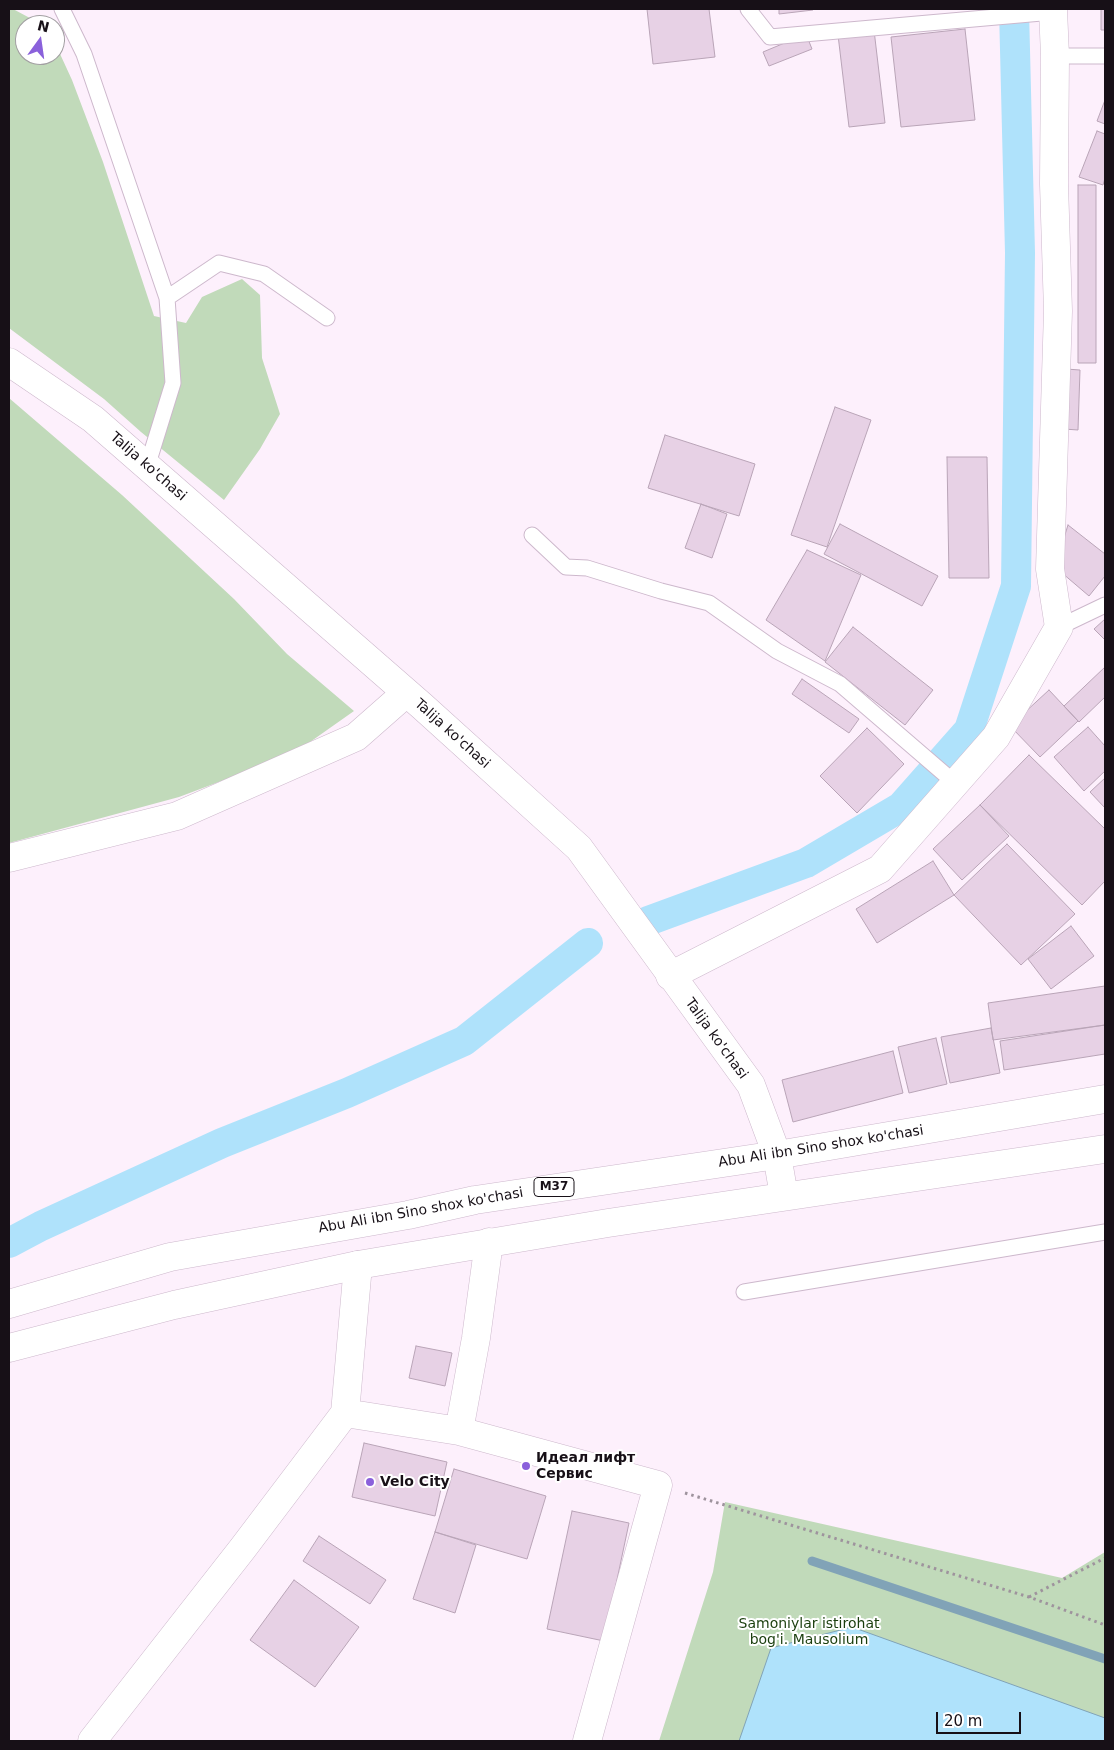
<!DOCTYPE html>
<html>
<head>
<meta charset="utf-8">
<style>
	body { margin:0 }
	#map { position:relative; width:1114px; height:1750px; overflow:hidden; background:#fdf0fc; font-family:"DejaVu Sans",sans-serif }
	canvas { display:block }
	.frame { position:absolute; inset:0; border:10px solid #171017; pointer-events:none }
	.north { position:absolute; left:15px; top:15px; width:50px; height:50px; box-sizing:border-box; background:#fff; border:1px solid #a29fa2; border-radius:50%; rotate:14deg; font-size:14px; font-weight:700; line-height:20px; text-align:center; color:#171017 }
	.north::after { content:''; display:block; margin:auto; width:18px; height:22px; background:#8a61db; clip-path:polygon(50% 0,100% 100%,50% 72%,0 100%) }
	.scale { position:absolute; left:936px; top:1712px; width:85px; height:22px; box-sizing:border-box; border:2px solid #171017; border-top:0; padding-left:6px; font-size:15px; line-height:18px; white-space:nowrap; color:#171017; -webkit-text-stroke:4px #fff; paint-order:stroke }
</style>
</head>
<body>
<div id="map">
<canvas width="1114" height="1750"></canvas>
<div class="frame"></div>
<div class="north">N</div>
<div class="scale">20 m</div>
</div>
<script>
const ctx = document.querySelector('canvas').getContext('2d');
ctx.lineJoin = 'round';
function paint(path, color) { ctx.fillStyle = color; ctx.fill(path, 'evenodd'); }
const shape = rows => new Path2D(rows.map(r => 'M' + r).join(''));
function trace(path, color, width, dash) { ctx.strokeStyle = color; ctx.lineWidth = width; ctx.lineCap = dash ? 'butt' : 'round'; ctx.setLineDash(dash || []); ctx.stroke(path); }
function drawText(font, color, halo, rows, align = 'center') {
  ctx.font = font + ' "DejaVu Sans",sans-serif'; ctx.lineWidth = 4; ctx.setLineDash([]); ctx.textBaseline = 'middle'; ctx.strokeStyle = halo; ctx.fillStyle = color; for (const [text, x, y, turn = 0] of rows) {
    ctx.save(); ctx.translate(x, y); ctx.rotate((+turn || 0) * Math.PI / 180); ctx.textAlign = isNaN(turn) ? turn : align; if (halo) ctx.strokeText(text, 0, 0); ctx.fillText(text, 0, 0); ctx.restore();
  }
}
paint(shape([
	[9,9,13,9,43,25,25,25,25,55,55,55,55,43,72,80,103,162,154,316,186,323,202,297,242,279,260,295,262,358,280,414,260,449,224,500,141,432,104,399,9,328],
	[9,398,122,495,234,599,287,654,354,711,293,754,179,797,9,843],
	[725,1502,1062,1578,1105,1552,1105,1741,659,1741,713,1572]
]), '#c1daba');
const water = shape([
	[852,1627,1105,1718,1105,1741,739,1741,771,1648,852,1627]
]);
paint(water, '#afe2fb');
trace(water, '#81a3b7', 1);
trace(shape([
	[812,1561,1105,1659]
]), '#81a3b7', 9);
trace(shape([
	[648,921,806,863,901,807,969,730,1016,586,1020,253,1014,9],
	[9,1243,41,1226,222,1143,347,1093,464,1041,588,943]
]), '#afe2fb', 30);
const building = shape([
	[647,9,709,9,715,57,653,64,647,9],
	[779,9,813,9,813,10,779,14,779,9],
	[1101,9,1105,9,1105,30,1101,30,1101,9],
	[965,29,975,120,901,127,891,37,965,29],
	[874,30,885,123,849,127,838,35,874,30],
	[806,34,812,49,769,66,763,52,806,34],
	[1105,100,1105,124,1097,121,1105,100],
	[1097,131,1105,134,1105,178,1103,185,1079,177,1097,131],
	[1078,185,1096,185,1096,363,1078,363,1078,185],
	[1066,369,1080,370,1078,430,1064,429,1066,369],
	[835,407,871,420,827,547,791,535,835,407],
	[665,435,755,464,739,516,648,488,665,435],
	[947,457,987,457,989,578,949,578,947,457],
	[701,504,727,514,712,558,685,548,701,504],
	[840,524,938,576,922,606,824,554,840,524],
	[1068,525,1105,554,1105,576,1089,596,1055,567,1068,525],
	[807,550,861,575,825,661,766,620,807,550],
	[1105,619,1105,640,1094,629,1105,619],
	[853,627,933,690,905,725,825,662,853,627],
	[1105,667,1105,697,1079,722,1064,706,1105,667],
	[802,679,859,719,849,733,792,694,802,679],
	[1049,690,1078,721,1040,757,1010,726,1049,690],
	[1088,727,1105,746,1105,771,1084,791,1054,757,1088,727],
	[867,728,904,764,857,813,820,776,867,728],
	[1029,755,1105,829,1105,881,1082,905,980,805,1029,755],
	[1105,778,1105,808,1090,792,1105,778],
	[980,805,1009,836,962,880,933,849,980,805],
	[1007,844,1075,914,1021,965,954,895,1007,844],
	[933,861,954,895,877,943,856,909,933,861],
	[1071,926,1094,956,1051,989,1028,959,1071,926],
	[1105,986,1105,1025,993,1040,988,1003,1105,986],
	[1105,1025,1105,1054,1004,1070,1000,1041,1105,1025],
	[991,1028,1000,1073,950,1083,941,1037,991,1028],
	[936,1038,947,1084,909,1093,898,1047,936,1038],
	[893,1051,903,1093,793,1122,782,1080,893,1051],
	[416,1346,452,1353,445,1386,409,1378,416,1346],
	[364,1443,447,1462,435,1516,352,1497,364,1443],
	[454,1469,546,1496,527,1559,435,1532,454,1469],
	[572,1511,629,1523,604,1641,547,1629,572,1511],
	[435,1532,476,1545,455,1613,413,1599,435,1532],
	[319,1536,386,1580,370,1604,303,1561,319,1536],
	[294,1580,359,1627,315,1687,250,1640,294,1580]
]);
paint(building, '#e7d1e5');
trace(building, '#b9a4b7', 1);
const service = shape([
	[62,9,84,54,167,298,173,383,147,467],
	[748,9,770,37,1053,12],
	[1055,56,1105,56],
	[167,298,219,263,264,274,327,318],
	[532,535,566,567,587,568,661,591,709,603,777,651,840,684,955,783],
	[1059,627,1105,605],
	[744,1292,1105,1232]
]);
const minor = shape([
	[9,858,177,816,356,737,406,693],
	[670,976,880,869,996,737,1059,627,1050,569,1058,311,1054,184,1055,56,1053,9],
	[345,1413,459,1431,658,1485,587,1741],
	[459,1431,476,1338,489,1242],
	[92,1741,243,1548,345,1413,358,1265]
]);
const tertiary = shape([
	[9,362,93,419,422,706,579,848,751,1085,777,1155,784,1196]
]);
const primary = shape([
	[9,1304,170,1257,408,1215,475,1200,777,1155,1105,1099],
	[9,1348,174,1305,358,1265,608,1223,1105,1149]
]);
trace(service, '#cdb8cc', 17);
trace(minor, '#cdb8cc', 29);
trace(tertiary, '#cdb8cc', 29);
trace(primary, '#cdb8cc', 29);
trace(shape([
	[685,1493,1029,1597,1105,1625],
	[1029,1597,1105,1558]
]), '#9e939d', 3, [2.5, 4]);
trace(service, '#fff', 15);
trace(minor, '#fff', 28);
trace(tertiary, '#fff', 28);
trace(primary, '#fff', 28);
for (const [x, y, r, color] of [
	[526,1466,5,"#8a61db"],
	[370,1482,5,"#8a61db"]
]) { const dot = new Path2D(); dot.arc(x, y, r, 0, 2 * Math.PI); ctx.fillStyle = color; ctx.fill(dot); trace(dot, '#fff', 2); }
for (const [x, y, w] of [
	[554,1187,40]
]) { const box = new Path2D(); box.roundRect(x - w / 2, y - 9.5, w, 19, 4); ctx.fillStyle = '#fff'; ctx.fill(box); trace(box, '#171017', 1); }
drawText('bold 12px', '#171017', null, [
	["M37",554,1187]
]);
drawText('14px', '#171017', '#fff', [
	["Talija ko'chasi",148,467,41],
	["Talija ko'chasi",452,734,42],
	["Talija ko'chasi",716,1039,54],
	["Abu Ali ibn Sino shox ko'chasi",821,1147,-9],
	["Abu Ali ibn Sino shox ko'chasi",421,1211,-10]
]);
drawText('bold 14px', '#171017', '#fff', [
	["Идеал лифт",536,1458],
	["Сервис",536,1474],
	["Velo City",380,1482]
], 'left');
drawText('14px', '#1a3e0d', '#fff', [
	["Samoniylar istirohat",809,1624],
	["bog'i. Mausolium",809,1640]
]);
</script>
</body>
</html>
